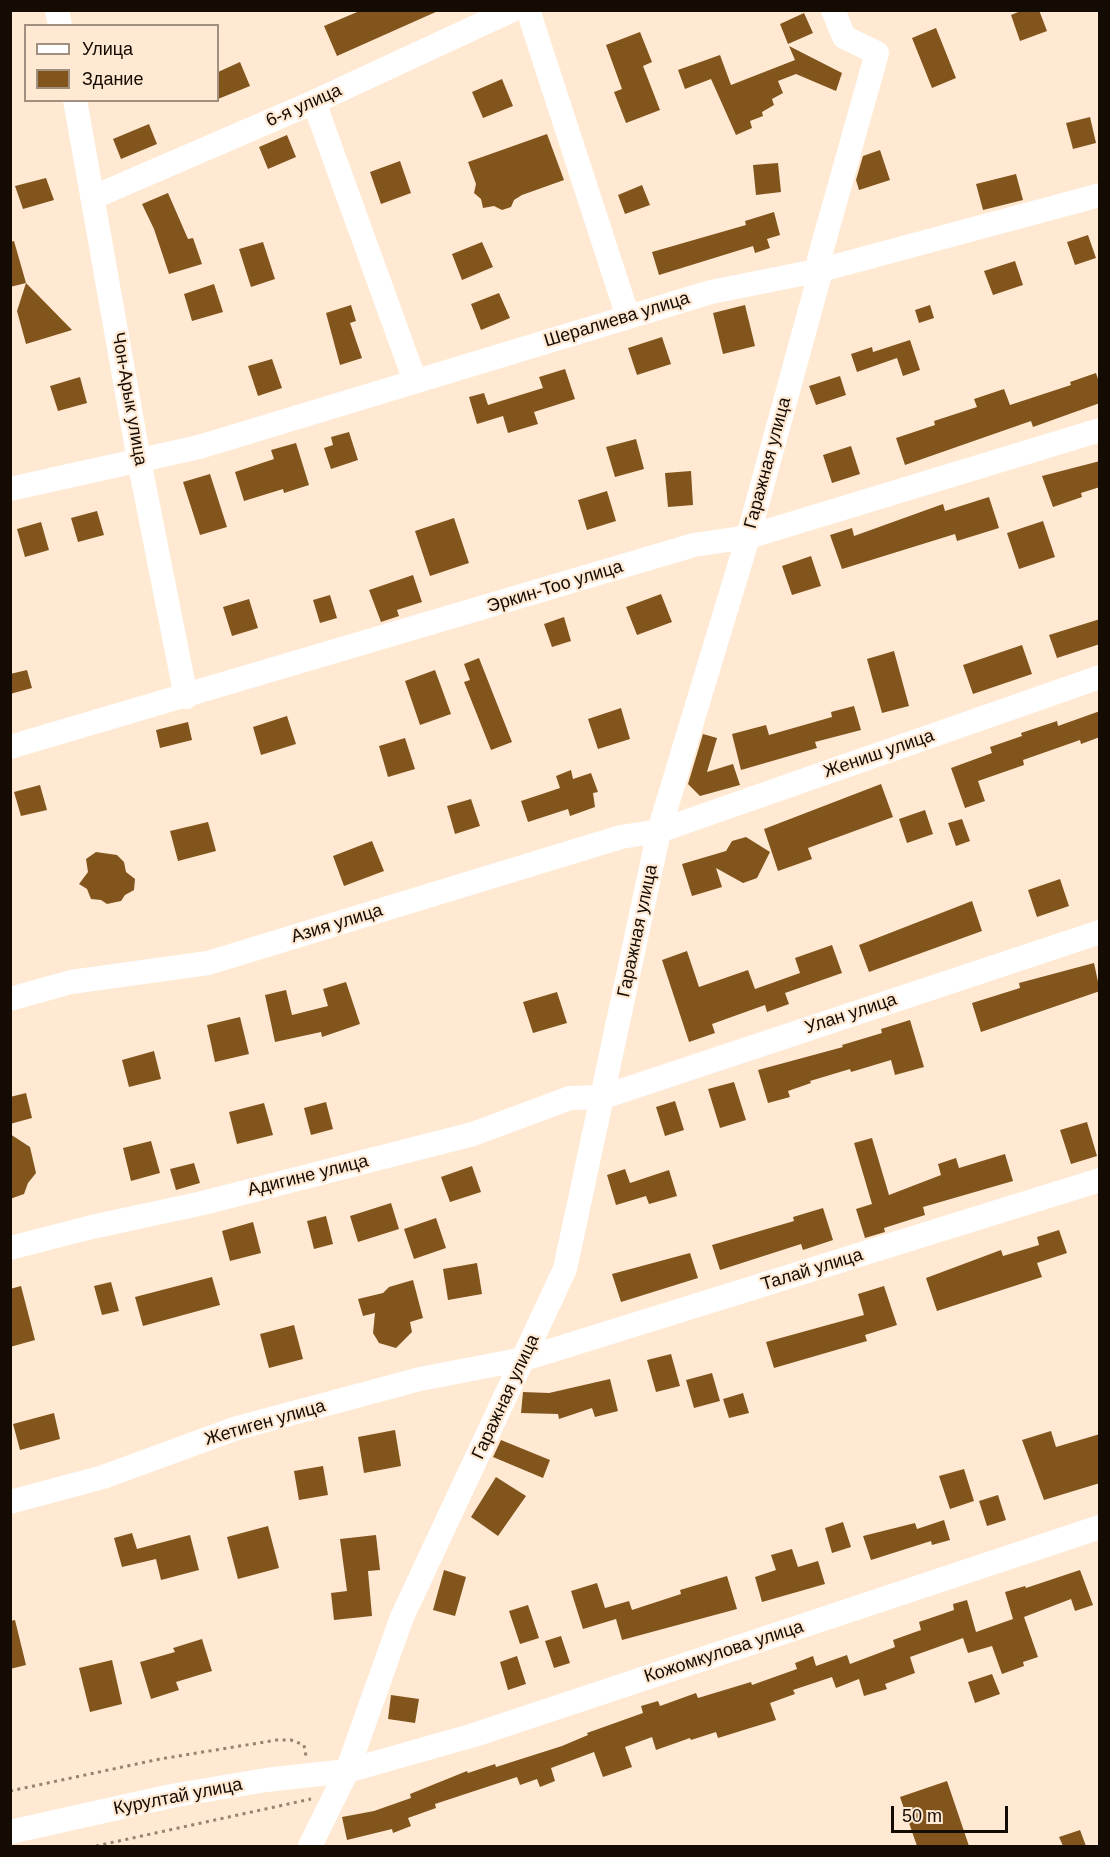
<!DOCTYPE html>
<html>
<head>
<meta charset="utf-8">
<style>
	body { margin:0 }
	#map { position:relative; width:1110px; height:1857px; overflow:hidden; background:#ffe9d3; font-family:Helvetica,sans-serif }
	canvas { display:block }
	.frame { position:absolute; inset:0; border:12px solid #140b03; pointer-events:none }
	.legend { position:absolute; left:24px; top:24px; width:195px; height:78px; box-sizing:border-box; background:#ffe9d3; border:2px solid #a19080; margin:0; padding:8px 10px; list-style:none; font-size:18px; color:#140b03 }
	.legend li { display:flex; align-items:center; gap:12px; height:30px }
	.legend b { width:30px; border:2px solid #a19080 }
	.scale { position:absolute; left:891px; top:1806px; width:117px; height:27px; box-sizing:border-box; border:3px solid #140b03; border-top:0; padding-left:8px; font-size:18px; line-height:21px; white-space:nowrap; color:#140b03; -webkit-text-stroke:4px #ffe9d3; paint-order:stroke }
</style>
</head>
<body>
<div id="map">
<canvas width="1110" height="1857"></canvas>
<div class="frame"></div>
<ul class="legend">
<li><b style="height:8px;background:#fff"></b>Улица</li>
<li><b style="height:16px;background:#82551d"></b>Здание</li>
</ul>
<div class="scale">50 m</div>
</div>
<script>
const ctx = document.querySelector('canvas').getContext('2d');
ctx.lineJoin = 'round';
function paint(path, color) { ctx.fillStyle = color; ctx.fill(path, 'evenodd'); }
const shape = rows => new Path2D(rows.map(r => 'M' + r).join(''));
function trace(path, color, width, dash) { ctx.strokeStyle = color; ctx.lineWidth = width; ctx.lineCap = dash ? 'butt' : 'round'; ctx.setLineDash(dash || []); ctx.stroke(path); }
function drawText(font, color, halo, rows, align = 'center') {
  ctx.font = font + ' Helvetica,sans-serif'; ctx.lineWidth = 4.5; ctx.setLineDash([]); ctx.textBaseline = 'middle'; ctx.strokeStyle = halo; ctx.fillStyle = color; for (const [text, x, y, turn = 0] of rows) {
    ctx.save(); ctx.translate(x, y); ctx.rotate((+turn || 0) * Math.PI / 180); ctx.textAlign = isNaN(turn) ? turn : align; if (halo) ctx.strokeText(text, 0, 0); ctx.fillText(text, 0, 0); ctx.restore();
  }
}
paint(shape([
	[362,10,438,10,438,11,337,56,324,26],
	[1023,10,1039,10,1047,31,1020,41,1011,15],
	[804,13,813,33,788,44,780,24],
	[936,28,956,78,932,88,912,38],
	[640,32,652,62,643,66,660,110,626,123,614,92,622,89,606,45],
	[789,46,842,73,836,91,796,74,778,81,783,93,772,99,774,105,762,112,763,116,750,121,752,128,736,135,711,79,685,89,678,70,720,55,731,85,795,60],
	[240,62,250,86,218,99,218,72],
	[502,79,513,106,483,118,472,92],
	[1090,117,1096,143,1073,149,1066,123],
	[149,124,157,144,121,159,113,139],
	[547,134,564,180,522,195,514,200,511,207,502,210,494,206,483,208,481,199,474,193,476,184,468,162],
	[287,135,296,157,268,169,259,147],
	[880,150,890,180,859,190,856,180,863,156],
	[400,161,411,193,381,204,370,172],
	[778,163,781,192,756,195,753,165],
	[1016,174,1023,200,983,210,976,184],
	[46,178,54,200,23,209,15,186],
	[642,185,650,205,625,214,618,195],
	[168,193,188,239,193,238,202,264,169,274,154,229,142,204],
	[774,212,780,235,767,239,770,248,755,253,753,246,659,275,652,252,746,225,745,221],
	[1088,235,1096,258,1075,265,1067,242],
	[14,241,26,283,10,287,10,242],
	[263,242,275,279,251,287,239,249],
	[482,242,493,267,462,280,452,254],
	[1015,261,1023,285,993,295,984,271],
	[26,283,72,330,26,344,17,311],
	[214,284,223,312,192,321,184,294],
	[499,293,510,318,481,330,471,304],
	[351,305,356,321,350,323,362,358,340,365,326,313],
	[745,305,755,346,723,354,713,313],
	[930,305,934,318,919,323,915,310],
	[662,337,671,364,637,375,628,348],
	[910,340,920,370,903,376,897,358,857,372,851,354,872,347,873,352],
	[272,359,282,388,258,396,248,366],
	[565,369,575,399,534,412,538,424,508,433,503,416,477,424,469,397,484,393,488,405,543,388,539,377],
	[1096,373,1100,385,1100,403,1033,427,1031,421,905,465,896,438,935,425,934,421,977,407,974,399,1004,389,1010,405,1071,385,1070,382],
	[840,376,846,395,816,405,809,386],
	[80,377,87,403,58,411,50,386],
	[349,432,358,460,331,469,324,448,333,445,331,437],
	[636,439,644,469,615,477,606,447],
	[296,443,309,485,284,493,283,489,244,501,235,472,274,459,271,450],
	[851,446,860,474,832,483,823,455],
	[1100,461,1100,487,1081,493,1082,497,1053,507,1042,476],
	[691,471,693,505,668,507,665,473],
	[210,474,227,527,200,535,183,482],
	[607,491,616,521,587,530,578,500],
	[989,497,999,528,957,541,955,534,842,569,830,535,852,528,854,536,943,504,945,511],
	[97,511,104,535,78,542,71,518],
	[454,518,469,563,430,576,415,531],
	[1043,521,1055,557,1019,569,1007,533],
	[41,522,49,550,25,557,17,529],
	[811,556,821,586,792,595,782,566],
	[413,575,422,602,397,610,399,616,381,622,369,590],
	[661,594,672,622,637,635,626,607],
	[330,595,337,618,320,623,313,600],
	[249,599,258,628,232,636,223,607],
	[564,617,571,641,552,647,544,624],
	[1100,619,1100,644,1057,658,1049,635],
	[1022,645,1032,674,973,694,963,665],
	[894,651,909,706,882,713,867,659],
	[479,658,512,742,491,750,464,682,470,680,464,664],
	[27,670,32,688,10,694,10,674],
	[435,670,451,714,420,725,405,681],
	[854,706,861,730,815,742,817,748,741,770,732,734,766,725,769,735,832,717,831,712],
	[621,708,630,739,598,749,588,719],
	[1100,711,1100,737,1081,744,1080,740,1023,760,1024,765,978,781,985,801,965,808,951,768,992,753,990,747,1022,736,1021,733,1057,721,1058,726],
	[287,716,296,744,261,755,253,727],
	[188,722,192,740,160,748,156,730],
	[703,734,717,738,707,772,733,764,740,785,700,796,688,784],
	[405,738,415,769,388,777,379,746],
	[571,770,573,779,591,773,598,792,593,793,595,807,570,816,568,809,528,822,521,801,560,788,556,776],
	[881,784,893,817,808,848,812,859,778,871,764,829],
	[40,785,47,810,21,816,14,792],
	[471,799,480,826,455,834,447,806],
	[925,810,933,834,907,843,899,819],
	[962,819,970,841,956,846,948,823],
	[208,822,216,851,178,861,170,831],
	[746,837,770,852,757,878,743,883,716,868,722,887,692,896,682,864,726,851,732,841],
	[372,841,384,871,344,886,333,856],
	[96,852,117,855,124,862,126,872,135,879,134,890,125,895,121,901,107,904,101,900,91,899,87,889,79,884,88,872,86,859],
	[1060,879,1069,906,1037,917,1028,890],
	[972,901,982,931,869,972,859,945],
	[832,945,842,973,785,993,789,1004,767,1012,765,1005,712,1024,715,1033,689,1042,662,960,687,951,699,987,748,970,755,989,800,973,795,958],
	[1094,963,1100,991,981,1032,972,1003,1020,988,1019,983],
	[346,982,360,1024,322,1037,321,1032,275,1042,265,995,286,990,292,1015,328,1006,323,989],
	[557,992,567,1023,533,1033,523,1002],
	[240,1017,249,1054,215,1062,207,1025],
	[910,1020,924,1067,895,1075,891,1060,851,1072,850,1069,810,1081,811,1083,788,1091,790,1097,768,1103,758,1070,843,1047,842,1045,882,1033,881,1029],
	[154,1051,161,1079,129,1087,122,1060],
	[734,1082,746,1120,720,1128,708,1089],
	[26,1093,32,1118,10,1124,10,1097],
	[675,1101,684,1130,665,1136,656,1107],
	[326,1102,333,1129,311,1135,304,1108],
	[264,1103,273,1135,237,1144,229,1112],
	[1087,1122,1097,1156,1071,1164,1060,1130],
	[10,1134,30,1147,36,1173,28,1183,24,1194,10,1199],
	[872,1138,889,1195,941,1175,938,1164,956,1158,959,1168,1005,1154,1013,1181,923,1207,925,1215,884,1228,885,1232,865,1238,856,1209,872,1204,854,1143],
	[151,1141,160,1173,131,1181,123,1148],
	[194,1163,200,1183,176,1190,170,1169],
	[472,1166,481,1192,450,1202,441,1177],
	[625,1169,630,1183,669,1170,677,1196,649,1204,646,1196,616,1205,607,1175],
	[391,1203,399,1229,358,1242,350,1216],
	[823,1208,833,1240,803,1250,801,1244,720,1270,712,1245,794,1221,793,1217],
	[326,1216,333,1244,314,1249,307,1221],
	[436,1218,446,1248,414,1259,404,1229],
	[253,1222,261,1253,230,1261,222,1231],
	[1059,1230,1067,1253,1037,1263,1042,1277,937,1311,926,1278,1001,1250,1003,1256,1039,1245,1037,1237],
	[690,1253,698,1278,621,1302,612,1274],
	[477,1263,482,1294,448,1300,443,1269],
	[212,1277,220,1305,143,1326,135,1297],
	[413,1280,423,1318,410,1322,412,1332,396,1348,379,1343,373,1333,375,1313,363,1316,358,1299,383,1293,389,1287],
	[111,1282,119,1311,102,1315,94,1286],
	[21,1286,35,1340,10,1347,10,1289],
	[884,1286,897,1325,865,1335,867,1341,774,1368,766,1342,864,1315,858,1294],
	[294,1325,303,1359,269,1368,260,1334],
	[671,1354,680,1386,656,1392,647,1360],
	[712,1373,720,1401,694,1408,686,1380],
	[610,1379,618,1411,595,1417,592,1408,559,1419,558,1414,521,1413,523,1392,549,1393],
	[743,1393,749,1413,729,1418,723,1399],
	[54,1413,60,1439,20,1450,13,1424],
	[395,1430,401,1466,364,1473,358,1437],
	[1051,1431,1056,1447,1100,1434,1100,1483,1044,1500,1022,1440],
	[501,1440,550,1460,543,1478,493,1457],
	[323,1466,328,1495,299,1500,294,1471],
	[964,1469,974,1501,950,1509,939,1476],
	[496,1477,526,1496,498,1536,471,1517],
	[998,1495,1006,1520,987,1526,979,1501],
	[944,1520,950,1540,932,1545,931,1541,871,1560,863,1536,915,1523,917,1529],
	[843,1522,851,1547,832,1553,825,1528],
	[268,1526,279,1568,238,1579,227,1537],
	[132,1533,137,1549,190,1535,199,1570,161,1580,156,1559,122,1567,114,1538],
	[376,1535,380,1570,368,1571,372,1616,334,1620,331,1593,347,1591,340,1539],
	[792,1549,798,1567,818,1561,825,1584,762,1602,755,1577,776,1570,771,1555],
	[444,1570,466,1577,455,1616,433,1610],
	[1080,1570,1093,1605,1075,1611,1071,1599,1024,1617,1038,1657,1023,1662,1024,1666,1002,1674,992,1646,968,1653,963,1638,910,1657,915,1673,885,1684,887,1689,864,1696,859,1679,836,1688,832,1677,793,1690,795,1694,770,1703,776,1720,718,1738,716,1732,691,1740,690,1738,656,1750,652,1737,625,1747,632,1767,603,1777,594,1752,551,1768,555,1781,540,1787,537,1779,520,1785,517,1777,435,1804,436,1808,408,1818,411,1826,393,1833,392,1829,347,1840,342,1817,374,1811,411,1798,410,1794,467,1771,468,1773,495,1764,496,1767,562,1746,588,1735,587,1733,643,1713,641,1706,658,1701,660,1706,696,1693,698,1698,751,1682,752,1685,797,1669,795,1663,813,1656,816,1666,847,1655,850,1664,895,1647,893,1640,921,1630,919,1622,954,1610,953,1604,967,1600,976,1632,1013,1619,1005,1592,1025,1586,1026,1588],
	[727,1576,737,1609,622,1640,616,1619,583,1629,571,1591,597,1583,605,1608,629,1601,632,1610,681,1594,680,1590],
	[528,1605,539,1638,520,1644,509,1611],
	[15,1620,26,1665,10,1669,10,1621],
	[561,1636,570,1663,554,1668,545,1641],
	[202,1639,212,1671,176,1682,179,1690,151,1699,140,1662,175,1652,173,1648],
	[517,1656,526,1684,508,1690,500,1662],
	[112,1660,122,1704,90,1712,79,1668],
	[992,1674,1000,1694,975,1703,968,1682],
	[391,1695,419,1699,415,1723,388,1719],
	[947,1781,969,1846,917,1846,900,1797],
	[1080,1830,1086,1846,1063,1846,1059,1837]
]), '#82551d');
trace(shape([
	[10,1791,160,1759,277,1740,291,1740,304,1745,306,1756],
	[96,1846,311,1799]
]), '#938373', 3, [3, 4.5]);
trace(shape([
	[57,10,60,26],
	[528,10,628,317],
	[75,100,139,460,186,697],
	[314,102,415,381],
	[94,197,314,102,512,10],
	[10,489,199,447,711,292,821,270,1100,195],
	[10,747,694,545,748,537,1100,430],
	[10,999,71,982,208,963,621,837,659,831,1100,677],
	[10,1248,92,1227,203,1203,473,1134,570,1098,603,1097,1100,932],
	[10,1502,103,1477,237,1428,420,1379,524,1359,1100,1180],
	[10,1832,171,1796,266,1780,347,1771,474,1735,1100,1527],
	[310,1846,347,1771,402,1617,565,1269,659,831,748,537,821,270,819,259,877,53,844,37,833,10]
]), '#fff', 24);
drawText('18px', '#140b03', '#ffe9d3', [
	["6-я улица",304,106,-24],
	["Шералиева улица",617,320,-17],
	["Чон-Арык улица",129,399,80],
	["Гаражная улица",768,463,-75],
	["Эркин-Тоо улица",555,587,-17],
	["Жениш улица",879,754,-19],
	["Азия улица",337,924,-17],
	["Гаражная улица",638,931,-78],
	["Улан улица",851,1014,-18],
	["Адигине улица",308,1176,-14],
	["Талай улица",812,1270,-17],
	["Гаражная улица",506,1397,-65],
	["Жетиген улица",265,1423,-16],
	["Кожомкулова улица",724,1652,-18],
	["Курултай улица",178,1797,-11]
]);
</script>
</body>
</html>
